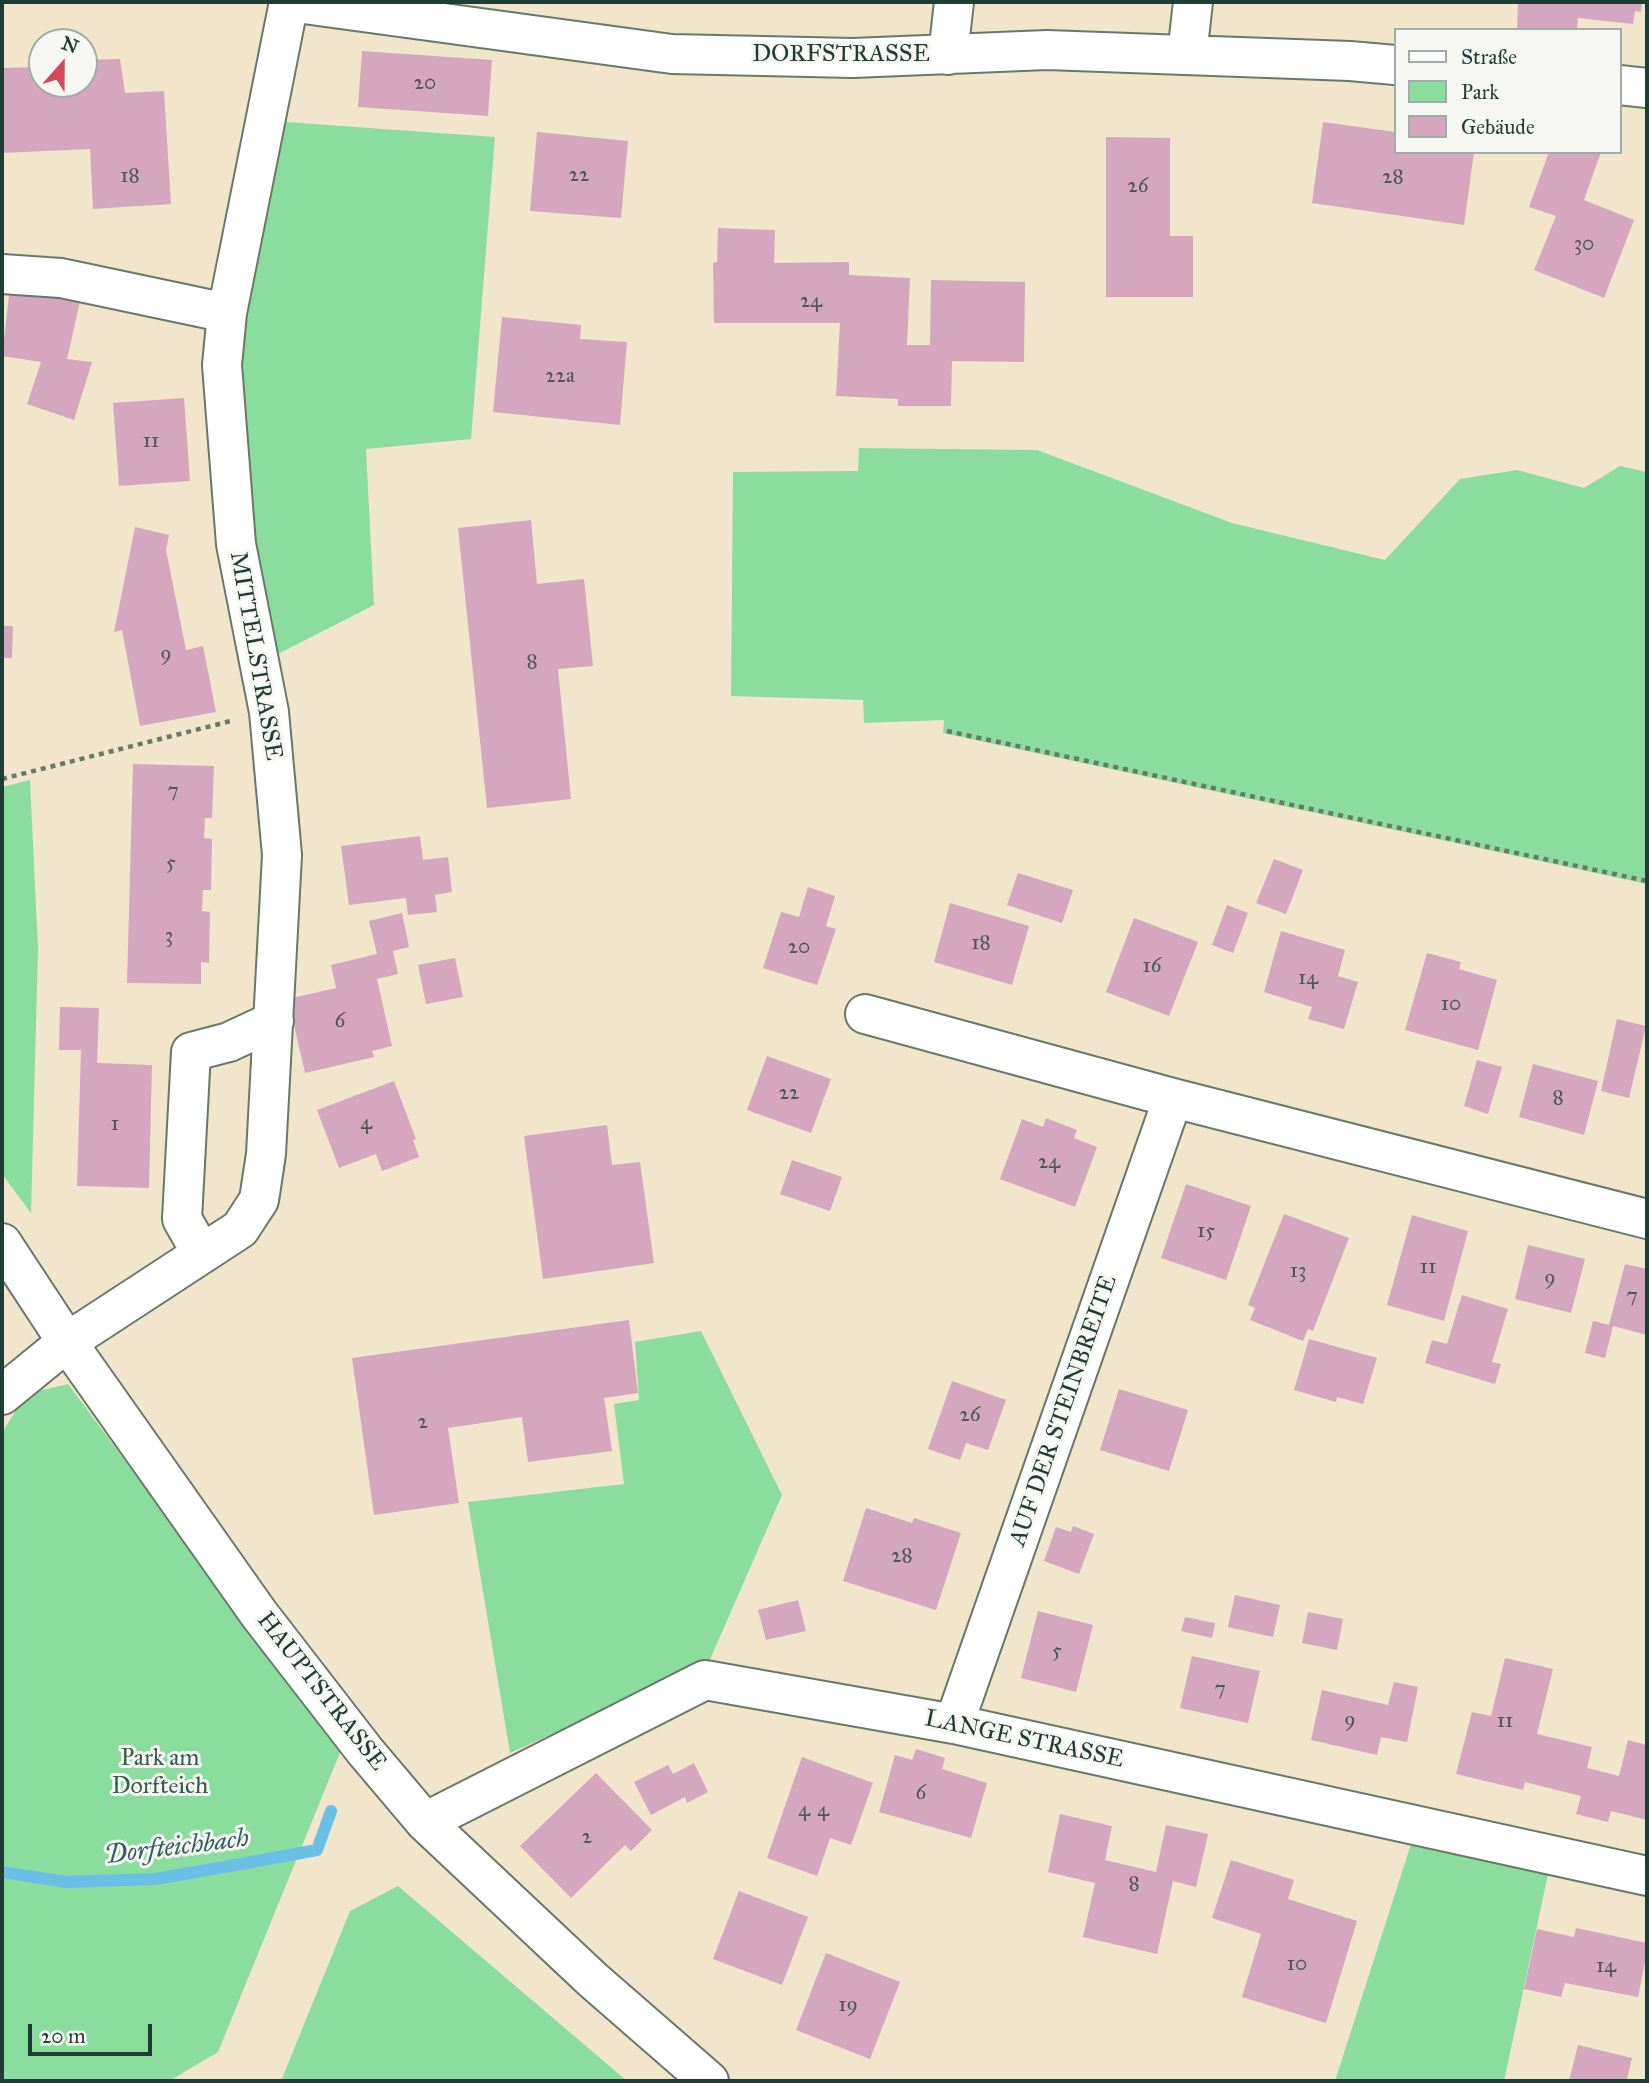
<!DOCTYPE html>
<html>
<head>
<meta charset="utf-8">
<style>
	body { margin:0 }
	#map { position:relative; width:1649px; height:2083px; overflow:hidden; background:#f1e5cc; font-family:"IM FELL Great Primer",serif }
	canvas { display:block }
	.frame { position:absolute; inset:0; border:4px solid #1f3d34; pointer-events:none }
	.legend { position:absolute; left:1394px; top:28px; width:228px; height:126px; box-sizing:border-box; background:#f6f6f2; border:2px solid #a0aca6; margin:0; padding:9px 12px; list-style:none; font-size:21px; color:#1f3d34 }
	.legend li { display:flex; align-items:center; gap:14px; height:35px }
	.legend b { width:35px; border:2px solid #a0aca6 }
	.north { position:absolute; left:28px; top:28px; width:70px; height:70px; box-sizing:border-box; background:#f6f6f2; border:2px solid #a0aca6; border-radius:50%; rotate:21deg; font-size:19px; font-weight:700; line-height:28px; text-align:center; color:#1f3d34 }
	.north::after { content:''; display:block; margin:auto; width:24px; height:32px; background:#d1495b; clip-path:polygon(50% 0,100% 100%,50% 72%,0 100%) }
	.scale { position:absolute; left:28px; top:2024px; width:124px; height:32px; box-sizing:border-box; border:4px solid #1f3d34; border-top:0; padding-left:9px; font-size:21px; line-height:24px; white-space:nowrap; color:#1f3d34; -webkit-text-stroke:5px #f6f6f2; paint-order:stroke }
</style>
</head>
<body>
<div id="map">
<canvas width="1649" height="2083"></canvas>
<div class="frame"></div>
<ul class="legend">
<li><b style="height:9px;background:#fff"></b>Straße</li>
<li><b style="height:19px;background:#8bdd9d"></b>Park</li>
<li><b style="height:19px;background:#d4a7be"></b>Gebäude</li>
</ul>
<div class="north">N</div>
<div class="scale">20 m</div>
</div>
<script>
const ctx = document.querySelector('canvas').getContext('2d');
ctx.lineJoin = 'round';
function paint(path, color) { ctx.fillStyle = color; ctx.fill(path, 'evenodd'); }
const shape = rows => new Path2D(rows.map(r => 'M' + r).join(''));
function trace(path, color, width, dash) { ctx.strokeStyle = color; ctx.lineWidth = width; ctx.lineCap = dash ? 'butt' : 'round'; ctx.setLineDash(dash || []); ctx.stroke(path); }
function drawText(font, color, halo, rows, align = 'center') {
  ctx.font = font + ' "IM FELL Great Primer",serif'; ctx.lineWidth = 6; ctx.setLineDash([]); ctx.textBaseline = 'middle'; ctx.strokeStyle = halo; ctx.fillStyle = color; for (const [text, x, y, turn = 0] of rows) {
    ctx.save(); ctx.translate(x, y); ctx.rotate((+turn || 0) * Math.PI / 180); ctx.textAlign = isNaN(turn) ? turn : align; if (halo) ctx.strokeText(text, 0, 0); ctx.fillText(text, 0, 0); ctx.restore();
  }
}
paint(shape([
	[286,122,495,137,471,439,366,449,374,605,278,654,251,545,234,361,253,237],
	[859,448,1037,450,1232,523,1385,560,1460,479,1517,470,1584,488,1620,466,1647,472,1647,884,943,733,944,720,864,723,863,700,731,696,733,472,858,471],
	[30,780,38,949,31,1213,2,1174,2,787],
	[701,1331,782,1495,708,1664,510,1753,468,1502,624,1484,614,1404,639,1400,635,1342],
	[68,1384,341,1750,218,2052,169,2081,2,2081,2,1433,26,1394],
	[1411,1844,1548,1874,1504,2081,1335,2081],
	[398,1886,627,2081,281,2081,350,1911]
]), '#8bdd9d');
trace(shape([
	[2,1872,66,1882,155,1879,241,1864,317,1850,331,1811]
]), '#6abfe6', 12);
paint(shape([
	[1518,2,1642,2,1641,12,1635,11,1633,24,1578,18,1577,30,1517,30],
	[362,51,492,60,488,116,358,107],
	[120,59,125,93,164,91,171,204,93,209,90,149,2,153,2,68,42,67,42,84,84,84,84,60],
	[1323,122,1395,132,1395,152,1474,152,1464,225,1312,203],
	[537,132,628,141,621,218,530,211],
	[1106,137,1170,138,1170,236,1193,236,1193,297,1106,297],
	[1549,152,1601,152,1584,200,1634,220,1604,298,1534,270,1556,216,1529,207],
	[718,228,775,230,774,263,849,262,849,275,910,278,907,345,930,345,931,280,1025,282,1024,362,952,361,951,406,898,406,898,399,836,396,840,323,714,323,713,263,717,262],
	[10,287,81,297,67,359,92,362,74,420,27,404,41,362,2,356],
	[502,317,581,325,580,339,627,342,620,425,493,412],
	[184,398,190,481,119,486,113,403],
	[531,520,537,584,584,579,593,666,558,669,571,799,487,808,458,528],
	[135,527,169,535,166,550,186,650,203,646,216,712,140,726,122,630,114,632],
	[2,626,13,626,12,658,2,658],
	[133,764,214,766,212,818,205,818,204,838,212,839,211,890,203,890,202,911,210,912,209,963,201,962,201,984,127,983],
	[420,836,423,860,448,857,452,892,435,895,437,912,408,915,406,898,349,905,341,846],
	[1274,859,1303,870,1286,914,1256,903],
	[1018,873,1073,890,1062,923,1007,905],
	[808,887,835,896,826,926,836,929,817,985,763,968,781,912,799,917],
	[950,903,1029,926,1012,985,934,962],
	[1227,905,1248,913,1233,953,1212,945],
	[402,913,409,947,393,951,398,974,377,979,392,1046,372,1051,374,1057,305,1073,288,999,336,988,331,965,377,954,369,921],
	[1134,918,1198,942,1169,1016,1106,992],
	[1281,931,1345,950,1338,976,1358,982,1344,1029,1308,1019,1312,1007,1264,992],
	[1427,953,1461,962,1459,969,1497,980,1478,1050,1405,1030],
	[455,958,463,997,426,1004,418,965],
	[60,1007,99,1008,97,1063,152,1065,149,1188,77,1186,81,1050,59,1050],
	[1617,1019,1646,1026,1629,1098,1601,1091],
	[767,1056,831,1079,811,1133,747,1110],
	[1477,1060,1502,1067,1488,1114,1464,1106],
	[1533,1064,1598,1081,1584,1135,1519,1117],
	[394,1081,416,1139,413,1140,419,1157,382,1171,376,1154,339,1168,317,1110],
	[1046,1118,1077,1130,1074,1138,1097,1147,1075,1207,1000,1179,1022,1119,1043,1127],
	[607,1125,612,1165,640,1162,654,1263,543,1279,524,1136],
	[792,1160,842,1177,830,1211,780,1194],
	[1186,1184,1251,1206,1226,1280,1161,1258],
	[1284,1214,1349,1238,1313,1331,1308,1329,1303,1341,1250,1320,1255,1308,1248,1305],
	[1412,1215,1468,1231,1444,1321,1387,1305],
	[1528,1245,1585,1259,1571,1313,1515,1299],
	[1625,1264,1647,1269,1647,1335,1613,1326,1605,1358,1585,1353,1593,1321,1609,1325],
	[1462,1295,1508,1309,1492,1362,1501,1364,1495,1384,1425,1363,1432,1340,1447,1344],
	[629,1320,638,1393,604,1398,612,1451,528,1462,522,1417,448,1428,459,1503,374,1515,352,1358],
	[1309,1339,1377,1358,1363,1404,1337,1397,1336,1402,1294,1390],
	[952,1381,1006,1400,988,1450,966,1443,960,1460,928,1449],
	[1119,1389,1188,1410,1169,1471,1100,1450],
	[866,1508,912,1523,914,1518,961,1533,936,1610,843,1581],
	[1073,1526,1094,1534,1079,1574,1044,1561,1056,1527,1071,1532],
	[1235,1595,1280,1605,1273,1637,1228,1627],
	[798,1600,806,1631,766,1640,758,1610],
	[1038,1611,1093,1625,1076,1692,1021,1678],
	[1308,1612,1343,1619,1337,1650,1302,1643],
	[1185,1617,1215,1623,1212,1638,1181,1631],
	[1192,1656,1260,1671,1248,1723,1180,1708],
	[1505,1658,1553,1669,1537,1734,1592,1747,1587,1768,1619,1776,1628,1740,1647,1745,1647,1820,1611,1811,1608,1822,1576,1814,1581,1796,1525,1782,1523,1790,1456,1774,1472,1712,1491,1716],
	[1394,1682,1418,1687,1407,1742,1381,1737,1377,1755,1311,1740,1322,1690,1388,1705],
	[916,1749,945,1758,942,1769,987,1783,971,1838,879,1812,895,1755,912,1760],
	[802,1757,873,1783,851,1845,830,1838,817,1876,767,1858],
	[694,1763,708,1792,687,1803,685,1797,651,1815,634,1782,668,1765,673,1774],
	[596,1773,652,1830,631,1851,625,1845,571,1898,520,1846],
	[1060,1814,1112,1826,1105,1860,1156,1872,1166,1825,1208,1834,1196,1887,1173,1881,1157,1954,1083,1937,1095,1883,1048,1872],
	[1231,1860,1294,1880,1288,1899,1357,1921,1326,2023,1242,1997,1261,1934,1212,1918],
	[739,1891,808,1917,782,1985,713,1959],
	[1576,1928,1647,1943,1647,1952,1638,1997,1565,1983,1561,1997,1524,1989,1537,1929,1574,1937],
	[826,1953,900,1982,870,2059,796,2030],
	[1578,2045,1632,2058,1627,2079,1634,2081,1569,2081]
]), '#d4a7be');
const minor = shape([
	[289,2,672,54,853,58,1047,50,1350,61,1395,65],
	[948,55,954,2],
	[1187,55,1193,2],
	[1619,85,1647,88],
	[2,274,61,278,227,313],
	[865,1014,1173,1098,1647,1219],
	[2,1243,67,1342,259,1614,365,1751,425,1822,593,1980,709,2081],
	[202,1254,182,1219,191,1052,229,1042,274,1021],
	[2,1395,67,1342,240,1229,259,1200,266,1154,282,855,269,712,236,544,222,365,227,313,289,2],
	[954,1724,1173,1098],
	[425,1822,705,1680,954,1724,1647,1876]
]);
trace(minor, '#687869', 42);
trace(shape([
	[947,731,1647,881],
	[2,779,231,721]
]), '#687869', 4.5, [5, 5]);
trace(minor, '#fff', 38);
drawText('21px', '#4c5856', null, [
	["20",425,84],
	["22",579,176],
	["18",130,177],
	["28",1393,178],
	["26",1138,187],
	["30",1584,245],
	["24",811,302],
	["22a",560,377],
	["11",151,442],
	["9",166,655],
	["8",532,663],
	["7",173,792],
	["5",171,864],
	["3",169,937],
	["18",981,944],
	["20",799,948],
	["16",1152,967],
	["14",1308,979],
	["10",1451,1005],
	["6",340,1022],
	["22",789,1094],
	["8",1558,1099],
	["4",366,1124],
	["1",115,1125],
	["24",1049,1163],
	["15",1206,1232],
	["11",1428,1268],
	["13",1298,1272],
	["9",1550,1279],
	["7",1632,1297],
	["26",970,1416],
	["2",423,1423],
	["28",902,1557],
	["5",1057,1652],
	["7",1220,1690],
	["9",1350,1721],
	["11",1505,1722],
	["6",921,1794],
	["4",804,1811],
	["4",823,1811],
	["2",587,1838],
	["8",1134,1885],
	["10",1297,1965],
	["14",1606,1967],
	["19",848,2006]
]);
drawText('24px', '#1f3d34', '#f6f6f2', [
	["DORFSTRASSE",841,55],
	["MITTELSTRASSE",255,656,80],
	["AUF DER STEINBREITE",1064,1411,-71],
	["HAUPTSTRASSE",321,1692,52],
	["LANGE STRASSE",1024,1740,12]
]);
drawText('24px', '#355d49', '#f6f6f2', [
	["Park am",160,1759],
	["Dorfteich",160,1787]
]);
drawText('italic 26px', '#325e60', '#f6f6f2', [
	["Dorfteichbach",177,1848,-7]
]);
</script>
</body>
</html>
